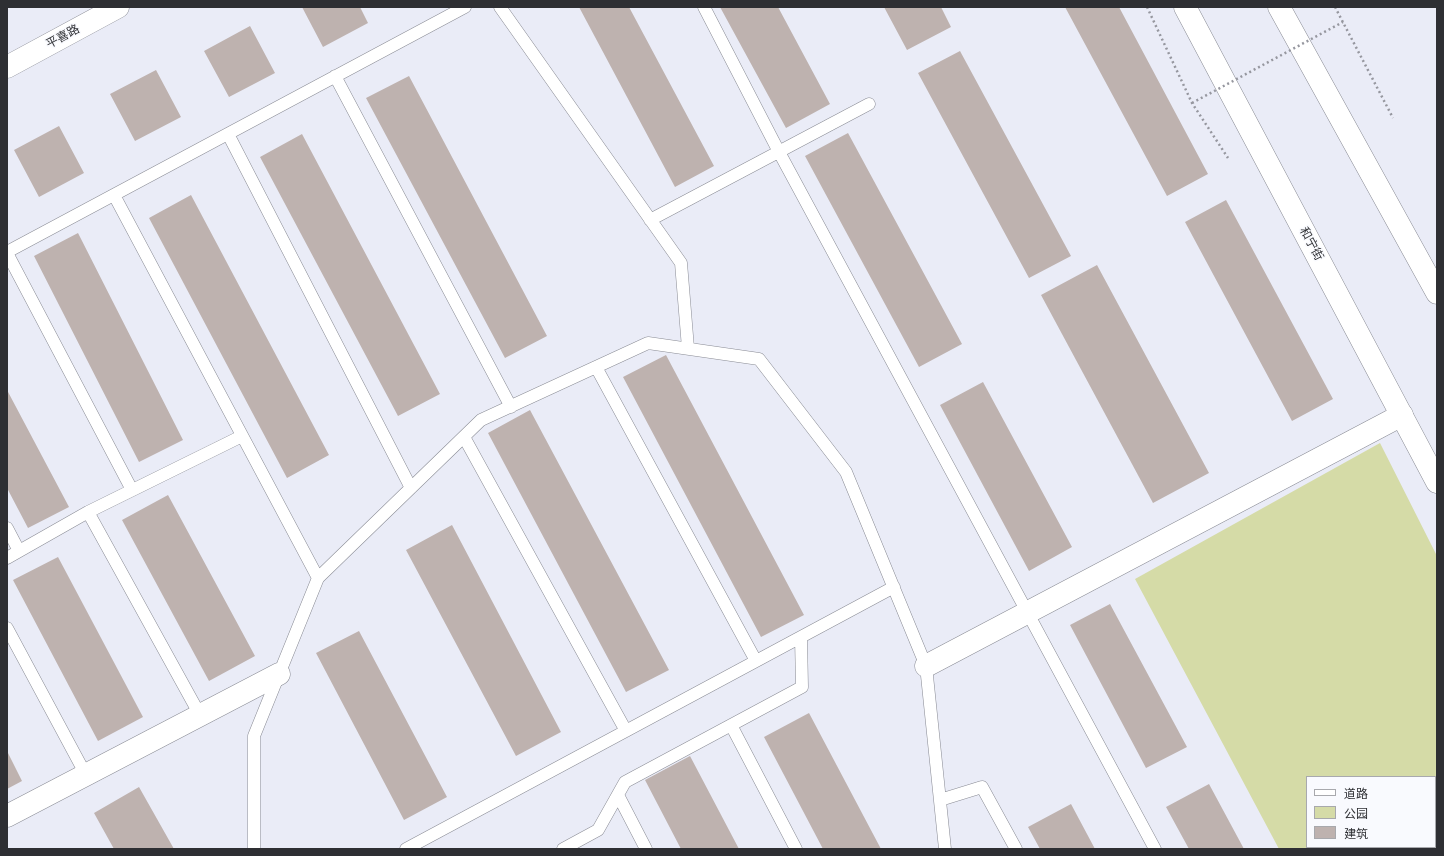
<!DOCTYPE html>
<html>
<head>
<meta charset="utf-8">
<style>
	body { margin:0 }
	#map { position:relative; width:1444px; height:856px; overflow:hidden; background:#eaecf7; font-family:Arial,"Noto Sans SC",sans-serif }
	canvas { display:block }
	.frame { position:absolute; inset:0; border:8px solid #2e2f33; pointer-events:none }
	.legend { position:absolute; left:1306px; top:776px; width:130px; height:72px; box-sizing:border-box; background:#f9fafe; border:1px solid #a8a9ad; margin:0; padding:5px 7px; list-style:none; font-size:12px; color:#2e2f33 }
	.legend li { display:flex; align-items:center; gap:8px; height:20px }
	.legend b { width:20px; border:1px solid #a8a9ad }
</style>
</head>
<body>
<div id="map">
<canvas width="1444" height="856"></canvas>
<div class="frame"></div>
<ul class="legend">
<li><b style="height:5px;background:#fff"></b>道路</li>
<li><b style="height:11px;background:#d5dba7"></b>公园</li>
<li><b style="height:11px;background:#beb2af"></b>建筑</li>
</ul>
</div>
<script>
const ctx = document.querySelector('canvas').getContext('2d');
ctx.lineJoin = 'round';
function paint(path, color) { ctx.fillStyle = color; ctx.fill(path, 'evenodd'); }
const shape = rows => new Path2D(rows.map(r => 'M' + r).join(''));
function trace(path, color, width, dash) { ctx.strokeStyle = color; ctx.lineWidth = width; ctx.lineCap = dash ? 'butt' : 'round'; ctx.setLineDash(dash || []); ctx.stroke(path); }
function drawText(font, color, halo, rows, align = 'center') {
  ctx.font = font + ' Arial,"Noto Sans SC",sans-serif'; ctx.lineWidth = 3; ctx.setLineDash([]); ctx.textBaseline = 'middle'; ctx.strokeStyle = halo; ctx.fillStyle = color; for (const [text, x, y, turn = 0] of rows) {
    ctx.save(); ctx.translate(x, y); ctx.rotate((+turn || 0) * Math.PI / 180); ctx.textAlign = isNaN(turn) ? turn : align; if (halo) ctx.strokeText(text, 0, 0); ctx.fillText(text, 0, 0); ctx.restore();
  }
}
paint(shape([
	[1380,443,1437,556,1437,849,1279,849,1135,579],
	[1307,777,1435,777,1435,847,1307,847]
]), '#d5dba7');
paint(shape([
	[302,7,360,7,368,23,323,47],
	[579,7,629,7,714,166,675,187],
	[720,7,778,7,830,104,786,128],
	[884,7,941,7,951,27,907,50],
	[1065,7,1119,7,1208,174,1167,196],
	[250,26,275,73,229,97,204,51],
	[960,51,1071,256,1029,278,918,73],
	[156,70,181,117,135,141,110,94],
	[409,76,547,336,505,358,366,98],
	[59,126,84,173,39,197,14,150],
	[848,133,962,344,919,367,805,156],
	[302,134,440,394,398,416,260,157],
	[191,195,329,455,287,478,149,218],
	[1226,200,1333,399,1292,421,1185,222],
	[78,233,183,440,139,462,34,256],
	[1097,265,1209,473,1153,503,1041,295],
	[666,355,804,615,761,637,623,377],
	[983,382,1072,547,1029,571,940,405],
	[7,390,69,507,28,528,7,488],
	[530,410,669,670,626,692,488,433],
	[168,495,255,656,209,681,122,520],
	[452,525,561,732,516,756,406,550],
	[58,557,143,717,98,741,13,580],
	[1110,604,1187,747,1146,768,1070,625],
	[359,631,447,797,404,820,316,653],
	[809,713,881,849,823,849,764,737],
	[7,751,22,781,7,789],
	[690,756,739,849,681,849,645,780],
	[1209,784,1244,849,1189,849,1166,807],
	[139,787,174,849,114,849,94,813],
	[1071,804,1095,849,1040,849,1028,827]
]), '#beb2af');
const lane = shape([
	[500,7,681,263,688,348],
	[704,7,779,152,1155,849],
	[335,76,511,407],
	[228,134,411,488],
	[114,195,318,578],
	[650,220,869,104],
	[7,252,465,7],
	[7,253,132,490],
	[596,367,756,661],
	[464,437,626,731],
	[88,512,200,715],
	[7,528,19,551],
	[7,558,88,512,242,436],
	[7,628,86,775],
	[731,725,796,849],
	[618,795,646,849],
	[940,800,982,787,1016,849],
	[254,849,254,736,318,578,481,420,648,343,759,359,846,472,926,666,945,849],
	[406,849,894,587],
	[563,849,598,830,625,782,802,687,801,637]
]);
const street = shape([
	[926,666,1402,415],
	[7,816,279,674]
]);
const secondary = shape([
	[1185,7,1437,482],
	[1279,7,1437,293],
	[7,67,118,7]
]);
trace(lane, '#898b94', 13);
trace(street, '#898b94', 23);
trace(secondary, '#898b94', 23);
trace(shape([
	[1147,7,1192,103,1228,158],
	[1335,7,1393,118]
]), '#96979f', 2.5, [2, 3]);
trace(lane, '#fff', 12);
trace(street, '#fff', 22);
trace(secondary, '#fff', 22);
trace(shape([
	[1192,103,1343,22]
]), '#96979f', 2.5, [2, 3]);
drawText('12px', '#2e2f33', '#f9fafe', [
	["平喜路",63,37,-28],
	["和宁街",1311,244,62]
]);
</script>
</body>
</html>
